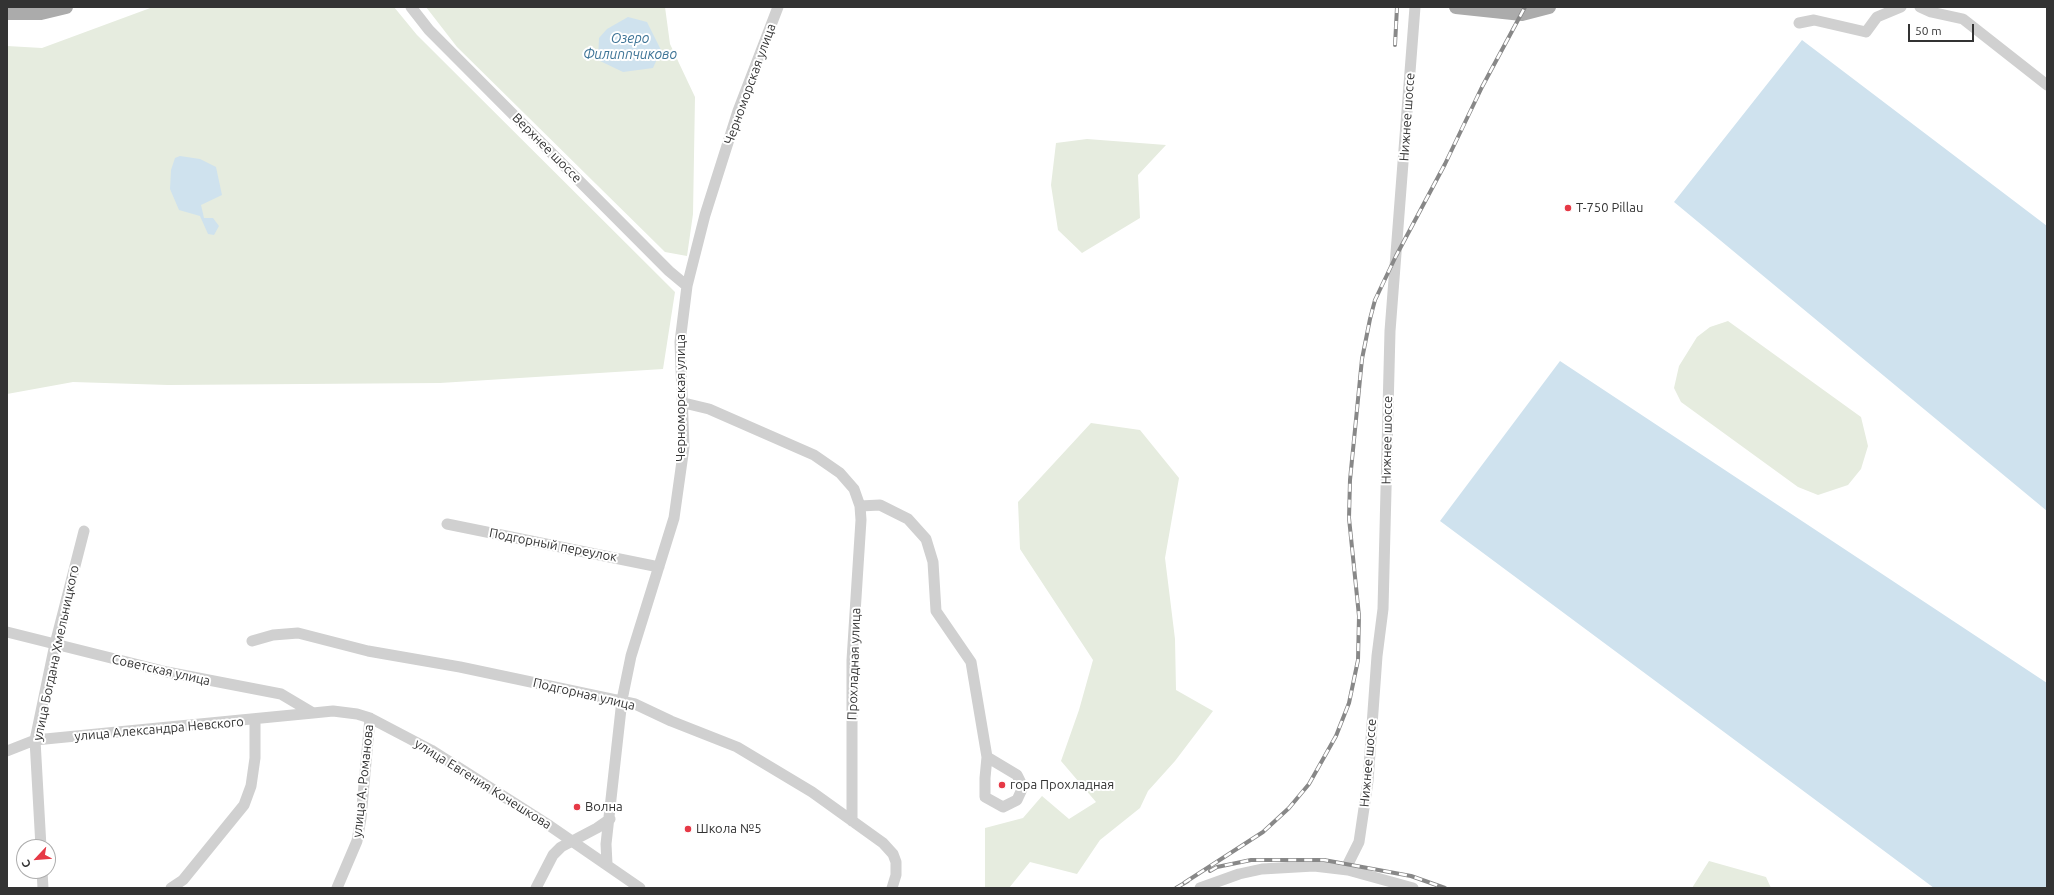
<!DOCTYPE html>
<html>
<head>
<meta charset="utf-8">
<style>
	body { margin:0 }
	#map { position:relative; width:2054px; height:895px; overflow:hidden; background:#fff; font-family:Ubuntu,sans-serif }
	canvas { display:block }
	.frame { position:absolute; inset:0; border:8px solid #333; pointer-events:none }
	.north { position:absolute; left:16px; top:839px; width:40px; height:40px; box-sizing:border-box; background:#fff; border:1px solid #adadad; border-radius:50%; rotate:244deg; font-size:11px; font-weight:700; line-height:16px; text-align:center; color:#333 }
	.north::after { content:''; display:block; margin:auto; width:14px; height:18px; background:#e63946; clip-path:polygon(50% 0,100% 100%,50% 72%,0 100%) }
	.scale { position:absolute; left:1908px; top:24px; width:66px; height:18px; box-sizing:border-box; border:2px solid #333; border-top:0; padding-left:5px; font-size:12px; line-height:14px; white-space:nowrap; color:#333; -webkit-text-stroke:3px #fff; paint-order:stroke }
</style>
</head>
<body>
<div id="map">
<canvas width="2054" height="895"></canvas>
<div class="frame"></div>
<div class="north">С</div>
<div class="scale">50 m</div>
</div>
<script>
const ctx = document.querySelector('canvas').getContext('2d');
ctx.lineJoin = 'round';
function paint(path, color) { ctx.fillStyle = color; ctx.fill(path, 'evenodd'); }
const shape = rows => new Path2D(rows.map(r => 'M' + r).join(''));
function trace(path, color, width, dash) { ctx.strokeStyle = color; ctx.lineWidth = width; ctx.lineCap = dash ? 'butt' : 'round'; ctx.setLineDash(dash || []); ctx.stroke(path); }
function drawText(font, color, halo, rows, align = 'center') {
  ctx.font = font + ' Ubuntu,sans-serif'; ctx.lineWidth = 4; ctx.setLineDash([]); ctx.textBaseline = 'middle'; ctx.strokeStyle = halo; ctx.fillStyle = color; for (const [text, x, y, turn = 0] of rows) {
    ctx.save(); ctx.translate(x, y); ctx.rotate((+turn || 0) * Math.PI / 180); ctx.textAlign = isNaN(turn) ? turn : align; if (halo) ctx.strokeText(text, 0, 0); ctx.fillText(text, 0, 0); ctx.restore();
  }
}
paint(shape([
	[153,7,394,7,417,35,675,292,663,369,440,383,168,385,73,382,7,394,7,46,42,48],
	[426,7,665,7,670,44,695,97,693,214,687,256,665,252,457,47],
	[1087,139,1166,145,1138,175,1140,218,1082,253,1058,230,1051,185,1056,143],
	[1728,321,1861,417,1868,446,1861,469,1848,485,1818,495,1798,487,1681,402,1674,388,1679,366,1697,337,1710,327],
	[1091,423,1140,430,1179,478,1165,558,1175,639,1176,690,1213,711,1175,761,1148,791,1140,808,1100,840,1077,874,1030,862,1009,888,985,888,985,828,1023,818,1042,796,1069,819,1096,802,1061,761,1079,710,1093,660,1020,549,1018,502],
	[1709,861,1766,877,1771,888,1692,888]
]), '#e6ecdf');
paint(shape([
	[628,17,647,22,661,50,653,68,623,72,598,60,599,38,607,29],
	[1802,40,2047,226,2047,511,1674,202],
	[180,156,200,159,216,167,222,195,201,205,204,218,213,218,219,226,214,235,208,234,200,216,179,210,170,189,171,170,175,158],
	[1560,361,2047,683,2047,888,1934,888,1440,521]
]), '#cfe2ee');
trace(shape([
	[411,7,429,30,669,271,687,286],
	[1920,7,1931,12,1963,19,2047,85],
	[1799,23,1814,20,1866,32,1877,17,1901,7],
	[684,403,709,409,814,455,840,473,854,489,860,506,861,520,852,660,852,821],
	[860,506,880,505,908,519,926,539,933,562,936,611,971,662,987,757,985,778,985,797,1003,807,1017,800,1023,787,1017,775,987,757],
	[447,524,659,567],
	[7,632,167,672,281,694,313,713],
	[252,641,273,635,298,633,368,651,460,667,635,704,671,721,737,747,812,792,883,843,893,854,896,862,896,875,892,888],
	[7,751,35,740,313,713,333,711,357,714,370,718,431,750,550,826,640,888],
	[41,847,35,740,55,644,84,531],
	[607,864,606,844,622,700,631,656,674,518,684,447,680,342,687,286,705,215,738,111,778,7],
	[1348,870,1348,864,1359,842,1368,781,1377,656,1383,609,1390,331,1415,7],
	[42,871,43,888],
	[171,888,183,880,244,805,251,786,255,758,255,720],
	[337,888,357,841,361,818,370,718],
	[536,888,553,855,561,847,597,828,610,819],
	[1200,888,1239,874,1262,869,1314,866,1348,870,1413,888]
]), '#d0d0d0', 11);
trace(shape([
	[1456,7,1522,14,1549,7],
	[7,13,41,13,66,7]
]), '#ababab', 14);
const rail = shape([
	[1395,45,1397,7],
	[1210,871,1217,867,1251,860,1324,860,1411,876,1445,888],
	[1184,883,1263,832,1289,808,1309,784,1336,736,1349,703,1358,660,1359,616,1349,518,1350,480,1362,359,1370,319,1375,300,1396,256,1445,164,1482,87,1525,7],
	[1176,888,1188,881]
]);
trace(rail, '#888', 4);
trace(rail, '#fff', 2.5, [8]);
for (const [x, y, r, color] of [
	[1568,208,4,"#e63946"],
	[1002,785,4,"#e63946"],
	[577,807,4,"#e63946"],
	[688,829,4,"#e63946"]
]) { const dot = new Path2D(); dot.arc(x, y, r, 0, 2 * Math.PI); ctx.fillStyle = color; ctx.fill(dot); trace(dot, '#fff', 1.5); }
drawText('13px', '#333', '#fff', [
	["Черноморская улица",750,84,-70],
	["Нижнее шоссе",1407,117,-86],
	["Верхнее шоссе",547,148,45],
	["Черноморская улица",681,398,-90],
	["Нижнее шоссе",1387,440,-89],
	["Подгорный переулок",553,545,11],
	["улица Богдана Хмельницкого",56,653,-78],
	["Прохладная улица",854,664,-88],
	["Советская улица",161,670,13],
	["Подгорная улица",584,694,13],
	["улица Александра Невского",159,729,-5],
	["Нижнее шоссе",1368,763,-85],
	["улица А. Романова",363,781,-84],
	["улица Евгения Кочешкова",483,784,32]
]);
drawText('13px', '#333', '#fff', [
	["T-750 Pillau",1576,208],
	["гора Прохладная",1010,785],
	["Волна",585,807],
	["Школа №5",696,829]
], 'left');
drawText('italic 14px', '#3f7597', '#fff', [
	["Озеро",630,38],
	["Филиппчиково",630,54]
]);
</script>
</body>
</html>
